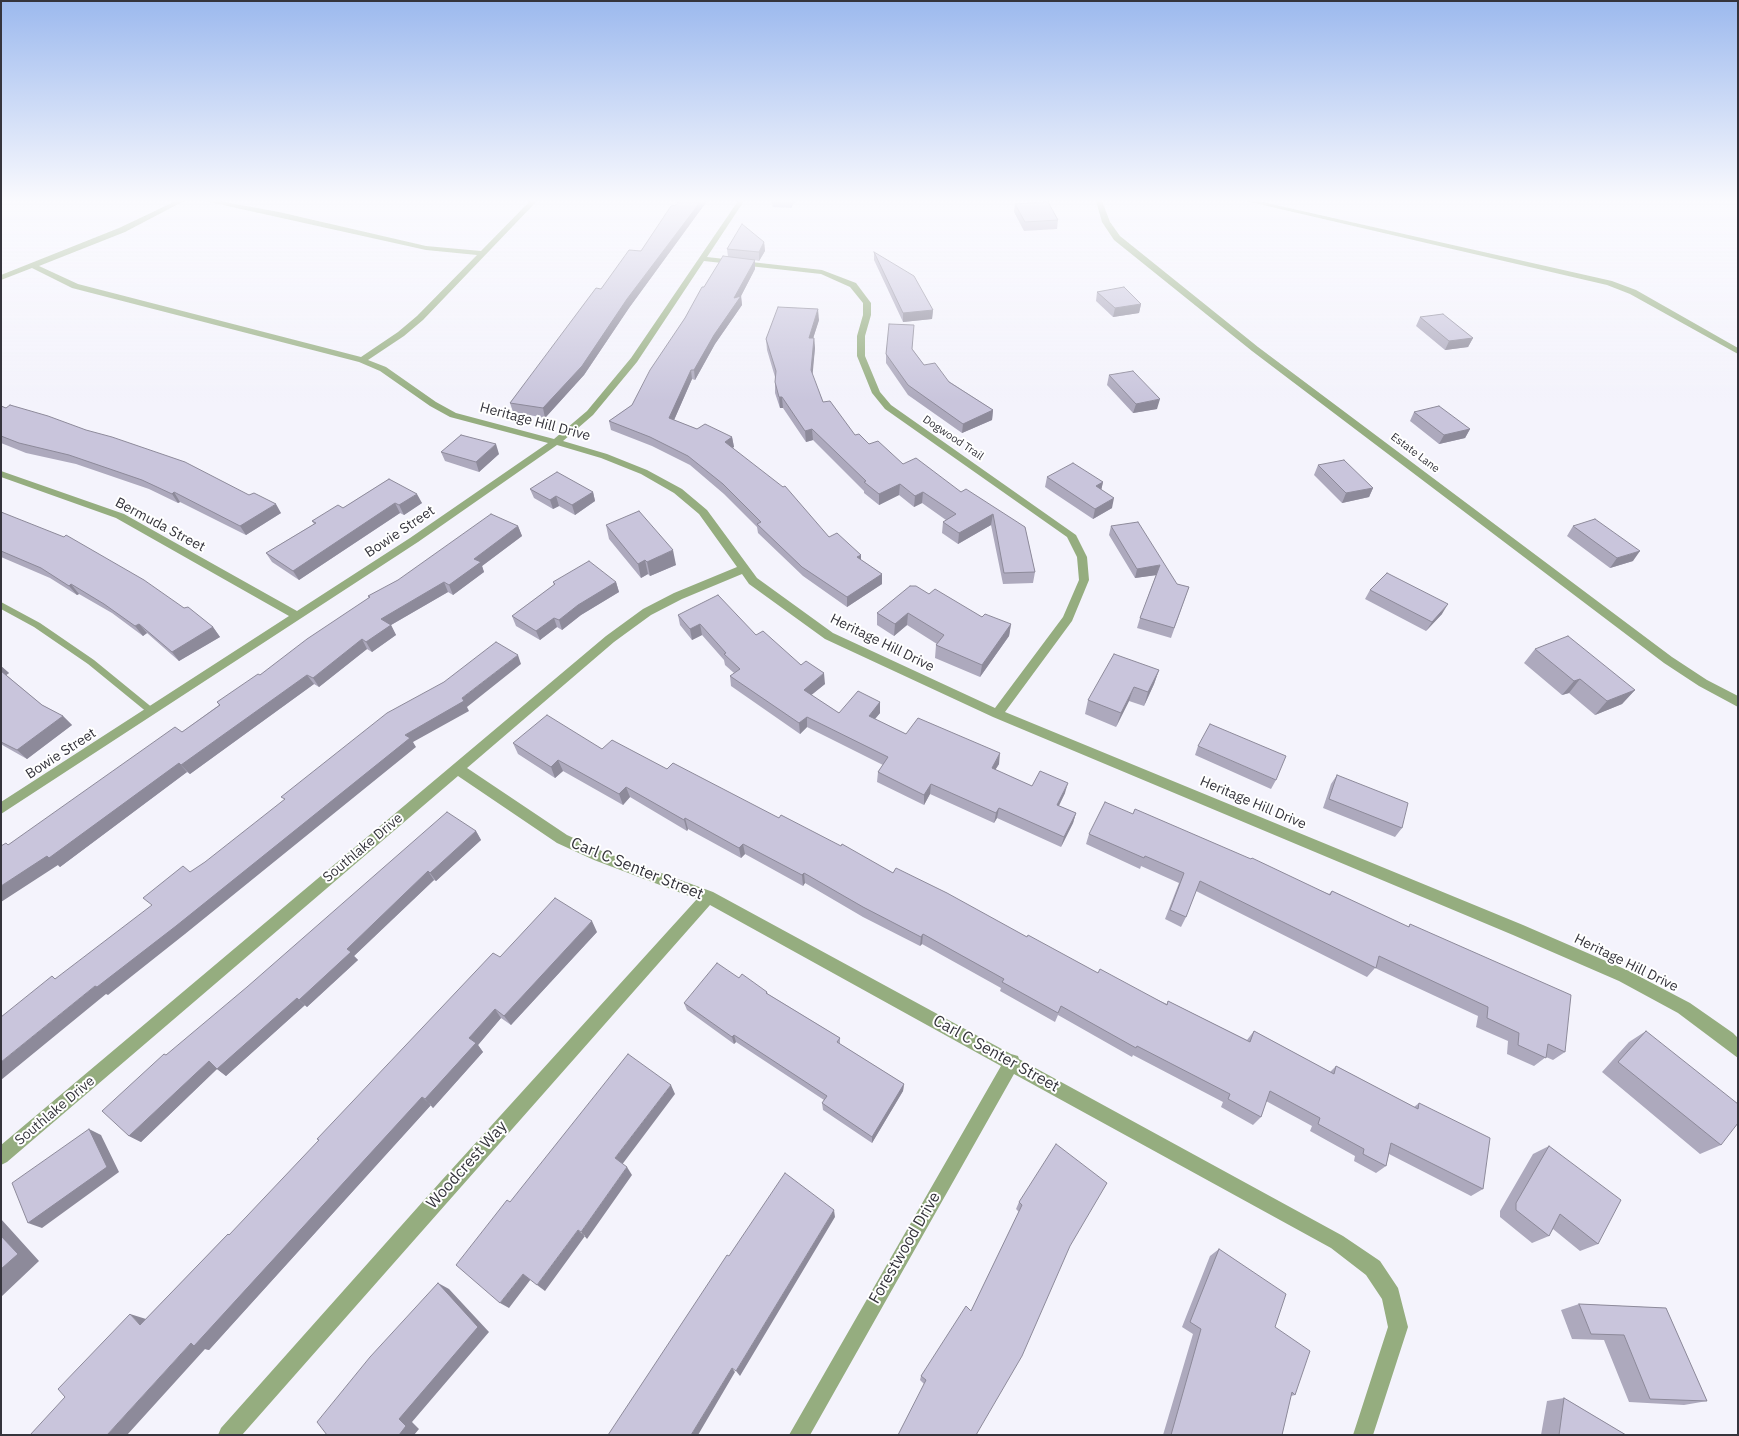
<!DOCTYPE html>
<html>
<head>
<meta charset="utf-8">
<style>
	body { margin:0 }
	#map { position:relative; width:1739px; height:1436px; overflow:hidden; background:#f4f3fc; font-family:"IBM Plex Sans",sans-serif }
	canvas { display:block }
	.frame { position:absolute; inset:0; border:2px solid #35343c; pointer-events:none }
</style>
</head>
<body>
<div id="map">
<canvas width="1739" height="1436"></canvas>
<div class="frame"></div>
</div>
<script>
const ctx = document.querySelector('canvas').getContext('2d');
ctx.lineJoin = 'round';
const shape = rows => new Path2D(rows.map(r => 'M' + r).join(''));
function paint(path, color) { ctx.fillStyle = color; ctx.fill(path, 'evenodd'); }
function trace(path, color, width, dash) { ctx.strokeStyle = color; ctx.lineWidth = width; ctx.lineCap = dash ? 'butt' : 'round'; ctx.setLineDash(dash || []); ctx.stroke(path); }
function drawText(font, color, halo, rows, align = 'center') {
  ctx.font = font + ' "IBM Plex Sans",sans-serif'; ctx.lineWidth = 4; ctx.setLineDash([]); ctx.textBaseline = 'middle'; ctx.strokeStyle = halo; ctx.fillStyle = color; for (const [text, x, y, turn = 0] of rows) {
    ctx.save(); ctx.translate(x, y); ctx.rotate((+turn || 0) * Math.PI / 180); ctx.textAlign = isNaN(turn) ? turn : align; if (halo) ctx.strokeText(text, 0, 0); ctx.fillText(text, 0, 0); ctx.restore();
  }
}
paint(shape([
	[1,602,40,623,94,660,154,709,155,711,154,713,148,713,88,664,34,627,1,609,1,602]
]), '#95ad7f');
paint(shape([
	[176,201,184,201,125,232,39,266,78,284,361,357,398,332,417,316,477,255,426,250,205,201,219,201,279,212,426,246,481,251,530,201,537,201,423,320,404,336,368,360,386,367,436,402,456,413,554,439,587,411,631,358,738,201,744,201,707,257,822,270,856,283,871,303,871,315,865,336,865,356,880,392,891,405,1076,535,1087,557,1089,580,1072,621,1005,712,1523,925,1629,971,1690,1003,1733,1033,1738,1038,1738,1058,1678,1013,1619,981,1513,935,993,717,825,639,749,584,742,574,682,599,651,615,614,642,467,768,567,835,604,852,713,892,1011,1054,1018,1056,1019,1059,1343,1236,1380,1261,1398,1288,1408,1327,1373,1435,1353,1435,1388,1327,1382,1299,1366,1275,1331,1248,1014,1074,810,1435,789,1435,1001,1066,710,905,242,1435,218,1435,221,1428,442,1180,697,899,594,860,557,843,458,776,7,1162,1,1165,1,1145,606,636,643,609,674,593,737,567,699,514,674,493,641,474,601,458,557,445,418,542,1,814,1,802,289,616,116,518,1,477,1,471,124,514,297,611,410,538,548,443,450,417,430,406,380,371,359,362,72,288,32,268,1,280,1,275,119,228,176,201],
	[704,261,821,274,850,287,863,303,863,315,857,336,857,356,872,393,885,409,1067,537,1077,557,1079,580,1063,617,995,708,833,633,757,578,707,510,682,489,647,470,607,454,563,441,593,415,637,362,704,261],
	[1096,201,1102,201,1110,222,1120,236,1258,347,1672,657,1707,680,1738,696,1738,707,1699,686,1664,663,1252,351,1114,240,1102,222,1096,201]
]), '#95ad7f');
paint(shape([
	[1246,201,1258,201,1612,281,1636,290,1738,348,1738,354,1630,294,1607,285,1246,201]
]), '#95ad7f');
paint(shape([
	[679,201,707,201,629,308,584,375,545,418,513,412,510,403,601,289,641,251],
	[772,201,795,201,791,208,773,207],
	[1015,204,1058,220,1057,229,1024,231,1014,212],
	[764,242,765,251,759,261,755,260,755,269,741,296,742,305,715,344,695,380,692,379,674,420,697,429,732,437,734,447,732,448,829,537,861,555,861,560,882,574,882,584,847,607,803,576,758,533,757,527,724,494,690,465,652,446,611,430,609,421,632,405,704,287,728,257,727,249],
	[874,252,933,310,932,319,903,322,874,260],
	[1097,292,1141,304,1139,313,1113,317,1096,301],
	[1420,317,1473,338,1468,347,1445,350,1416,326],
	[819,320,813,338,814,338,815,348,812,373,823,402,855,435,903,464,961,492,1025,527,1035,572,1033,583,1003,584,991,525,958,544,942,533,943,522,946,520,922,503,914,507,899,495,879,505,864,493,864,491,813,440,806,442,783,408,780,408,775,393,775,377,767,350,766,339],
	[913,350,924,365,993,410,992,420,962,433,908,395,886,363,886,354],
	[1109,375,1157,409,1133,413,1107,385],
	[1,406,281,513,246,535,180,502,178,503,149,489,76,464,26,453,1,443],
	[1414,412,1470,429,1465,438,1439,444,1410,421],
	[441,452,499,454,479,472,445,461],
	[1318,465,1373,488,1369,497,1342,503,1314,475],
	[1047,477,1103,482,1101,490,1112,508,1093,519,1045,487],
	[389,479,422,503,404,515,400,513,299,580,272,562,266,553,314,524,312,521,343,508],
	[530,489,593,492,595,501,575,515,559,506,553,509,534,498],
	[1,512,184,608,213,627,220,637,179,661,147,633,143,636,112,613,79,594,77,595,50,578,1,557],
	[606,525,676,565,650,576,648,574,641,578,609,539],
	[518,526,522,536,482,566,484,572,453,595,448,592,391,625,396,635,372,652,367,649,319,687,314,684,190,774,187,772,60,867,58,865,8,845,182,732,219,705,217,702,260,675,369,598,368,596],
	[1111,526,1177,584,1189,587,1171,638,1137,628,1140,618,1156,575,1135,578,1109,535],
	[1573,526,1633,561,1610,568,1567,536],
	[553,582,616,582,619,592,581,615,562,630,557,627,540,640,516,626,512,616,554,585],
	[1370,590,1442,614,1426,631,1365,599],
	[929,594,982,617,1011,624,1009,636,980,677,935,658,936,645,937,644,907,625,894,636,877,625,877,613],
	[678,615,756,635,801,665,825,684,811,695,839,713,880,702,880,713,875,719,906,734,999,764,995,770,1032,786,1065,793,1059,806,1076,813,1073,823,1061,847,997,818,994,823,930,794,924,805,877,782,878,772,883,765,807,727,800,734,731,686,730,676,734,673,725,665,724,660,702,635,692,640,680,625],
	[1535,649,1635,690,1622,704,1595,715,1569,693,1562,695,1524,663],
	[1,666,9,673,6,675,42,705,63,716,72,725,27,759,4,746,1,744],
	[1159,670,1154,684,1144,706,1129,701,1116,727,1085,714,1088,700],
	[513,743,602,749,667,769,779,818,1027,937,1098,973,1167,1004,1168,1001,1247,1040,1254,1031,1330,1072,1336,1066,1414,1107,1419,1103,1483,1189,1471,1196,1389,1154,1386,1166,1376,1173,1354,1161,1355,1156,1310,1131,1312,1126,1266,1101,1261,1117,1253,1125,1221,1107,1223,1102,1133,1055,1132,1057,1058,1015,1055,1022,1000,991,1001,988,922,944,920,946,863,917,805,883,803,886,745,854,741,858,688,829,687,831,630,797,623,805,563,771,555,778,518,754],
	[1198,746,1276,780,1271,789,1195,755],
	[1337,775,1402,828,1395,837,1323,808,1331,784],
	[1133,814,1329,894,1332,891,1408,927,1410,924,1565,1052,1553,1060,1546,1057,1534,1066,1507,1054,1508,1041,1476,1027,1478,1016,1375,968,1367,977,1196,891,1186,917,1181,927,1165,919,1179,883,1141,866,1140,869,1086,844,1089,834],
	[476,831,481,840,436,881,434,880,354,956,358,960,307,1007,305,1005,226,1076,217,1069,141,1142,129,1136,166,1055],
	[597,932,511,1025,501,1018,478,1045,483,1052,433,1108,431,1105,209,1350,205,1349,146,1319,228,1234,230,1235,500,957],
	[739,978,767,992,768,994,840,1038,840,1044,904,1084,903,1091,872,1143,823,1110,822,1103,824,1100,736,1042,734,1044,687,1010,684,1003],
	[1646,1031,1721,1145,1700,1154,1602,1072,1629,1042],
	[1549,1146,1598,1244,1580,1251,1553,1229,1549,1236,1532,1243,1500,1217,1500,1211,1533,1154],
	[1107,1183,924,1384,920,1380,921,1376,971,1311,1019,1212,1016,1209,1019,1202],
	[1219,1249,1275,1327,1295,1395,1291,1396,1282,1435,1163,1435,1193,1334,1182,1327,1210,1256],
	[1579,1304,1666,1308,1707,1401,1684,1405,1629,1402,1604,1340,1572,1339,1561,1310],
	[1564,1398,1626,1435,1541,1435,1547,1401]
]), '#ada9bd');
paint(shape([
	[701,201,707,201,629,308,584,375,545,418,543,408,627,299],
	[791,201,795,201,791,208],
	[764,242,765,251,759,261,759,252],
	[755,260,755,269,741,296,742,305,715,344,695,380,694,370],
	[1141,304,1139,313,1113,317,1115,308],
	[818,309,819,320,810,348,809,338],
	[933,310,932,319,903,322,903,313],
	[814,338,815,348,812,381,811,370],
	[1473,338,1468,347,1445,350,1449,341],
	[691,370,692,379,671,427,669,418],
	[779,397,782,397,783,408,780,408],
	[1160,399,1157,409,1133,413,1136,404],
	[993,410,992,420,962,433,963,424],
	[812,429,813,440,806,442,805,431],
	[1470,429,1465,438,1439,444,1444,435],
	[732,437,734,447,727,452,725,442],
	[496,444,499,454,479,472,476,462],
	[1103,482,1101,491,1096,486],
	[900,484,899,495,879,505,879,494],
	[1373,488,1369,497,1342,503,1346,493],
	[174,492,180,502,178,503,172,494],
	[593,492,595,501,575,515,572,505],
	[923,492,922,503,914,507,915,496],
	[417,494,422,503,404,515,399,505],
	[556,496,559,506,553,509,550,500],
	[1114,498,1112,508,1093,519,1095,509],
	[395,503,400,513,299,580,293,571],
	[276,504,281,513,246,535,240,526],
	[993,514,991,525,958,544,959,533],
	[518,526,522,536,482,566,484,572,453,595,449,585,474,559],
	[673,550,676,565,650,576,647,562],
	[1640,551,1633,561,1610,568,1617,558],
	[861,555,861,565,857,557],
	[645,560,648,574,641,578,638,564],
	[1160,565,1157,575,1135,578,1137,569],
	[882,574,882,584,847,607,847,597],
	[444,582,448,592,391,625,396,635,372,652,366,642,381,619],
	[616,582,619,592,581,615,562,630,559,620,578,605],
	[71,584,79,594,77,595,69,586],
	[1448,604,1442,614,1426,631,1432,622],
	[908,613,907,625,894,636,895,624],
	[554,618,557,627,540,640,536,631],
	[139,624,147,633,143,636,135,626],
	[700,624,702,635,692,640,690,629],
	[1011,624,1009,636,980,677,982,665],
	[213,627,220,637,179,661,172,652],
	[362,639,367,649,319,687,313,678],
	[518,655,521,664,467,707,469,711,413,742,416,747,185,934,108,995,106,994,1,1080,1,1062,405,735,462,698],
	[1,666,9,673,5,676,1,671],
	[1159,670,1154,684,1144,706,1148,692],
	[824,673,825,684,804,701,804,690],
	[307,675,314,684,190,774,181,765],
	[1580,679,1569,693,1562,695,1574,681],
	[1134,687,1129,701,1116,727,1121,713],
	[1635,690,1622,704,1595,715,1607,701],
	[880,702,880,713,869,726,869,716],
	[63,716,72,725,27,759,17,750],
	[807,717,807,727,800,734,799,723],
	[1000,753,999,764,990,778,992,768],
	[558,760,563,771,555,778,551,767],
	[179,763,187,772,60,867,58,865,1,902,1,886],
	[1068,783,1065,793,1054,815,1057,805],
	[931,784,930,794,924,805,924,795],
	[626,787,630,797,623,805,619,794],
	[999,808,997,818,994,823,996,813],
	[1076,813,1073,823,1061,847,1064,837],
	[685,818,688,829,687,831,684,820],
	[476,831,481,840,436,881,430,873],
	[743,844,745,854,741,858,739,848],
	[428,871,434,880,354,956,358,960,307,1007,299,1000,347,949],
	[804,873,805,883,803,886,802,875],
	[592,921,597,932,511,1025,504,1016],
	[923,934,922,944,920,946,921,937],
	[297,998,305,1005,226,1076,217,1069,141,1142,129,1136,209,1061],
	[495,1009,501,1018,478,1045,483,1052,433,1108,425,1099,469,1038],
	[734,1035,736,1042,734,1044,732,1037],
	[904,1084,903,1091,872,1143,872,1137],
	[671,1085,675,1094,621,1166,615,1158],
	[422,1097,431,1105,209,1350,205,1349,127,1435,107,1435,191,1343],
	[89,1129,101,1135,119,1172,42,1228,28,1223],
	[627,1167,632,1175,587,1239,581,1232],
	[834,1210,835,1217,740,1376,736,1371],
	[1,1219,39,1261,1,1297],
	[578,1230,585,1236,545,1291,537,1285],
	[523,1274,531,1279,509,1308,500,1303],
	[438,1283,449,1289,489,1332,412,1422,419,1429,414,1435,399,1435,399,1419],
	[130,1314,146,1319,140,1325],
	[732,1368,735,1372,698,1435,691,1435]
]), '#8d8a9a');
const building = shape([
	[679,201,701,201,627,299,582,366,543,408,510,403,596,288,601,289,629,250,641,251,671,206,676,205,679,201],
	[1048,202,1058,220,1025,222,1015,204,1048,202],
	[742,224,764,242,759,252,727,249,742,224],
	[874,252,914,276,933,310,903,313,874,252],
	[723,256,755,260,734,298,741,296,714,335,694,370,691,370,669,418,697,429,705,424,732,437,725,442,783,487,785,486,829,537,837,533,861,555,857,557,882,574,847,597,802,567,757,524,761,522,723,484,688,456,650,437,609,421,632,405,650,370,685,318,702,287,704,287,723,256],
	[1124,287,1141,304,1115,308,1097,292,1124,287],
	[778,307,818,309,809,338,814,338,811,370,823,402,830,401,855,435,859,434,869,444,878,441,903,464,916,458,961,492,966,489,1025,527,1035,572,1004,573,993,514,959,533,943,522,956,514,923,492,915,496,900,484,879,494,864,482,866,481,812,429,805,431,782,397,779,397,775,382,776,371,766,339,778,307],
	[1443,314,1473,338,1449,341,1420,317,1443,314],
	[889,324,914,325,912,349,924,365,935,363,949,382,993,410,963,424,908,385,886,354,889,324],
	[1133,371,1160,399,1136,404,1109,375,1133,371],
	[10,405,48,416,86,430,112,437,185,462,249,495,254,493,276,504,240,526,174,492,172,494,142,480,69,455,19,443,1,436,1,406,6,408,10,405],
	[1439,406,1470,429,1444,435,1414,412,1439,406],
	[461,435,496,444,476,462,441,452,461,435],
	[1344,460,1373,488,1346,493,1318,465,1344,460],
	[1073,463,1103,482,1096,486,1114,498,1095,509,1047,477,1073,463],
	[557,472,593,492,572,505,556,496,550,500,530,489,557,472],
	[389,479,417,494,399,505,395,503,293,571,266,553,316,523,312,521,338,505,343,508,389,479],
	[639,511,673,550,647,562,645,560,638,564,606,525,639,511],
	[1,512,64,537,66,535,144,580,184,608,188,607,213,627,172,652,139,624,135,626,104,604,71,584,69,586,41,568,1,551,1,512],
	[491,514,518,526,474,559,481,562,449,585,444,582,381,619,391,625,366,642,362,639,313,678,307,675,181,765,179,763,49,858,47,856,1,886,1,846,6,843,8,845,175,727,182,732,220,705,217,702,258,674,260,675,307,639,370,597,368,596,398,580,491,514],
	[1595,519,1640,551,1617,558,1573,526,1595,519],
	[1138,522,1177,584,1189,587,1174,628,1140,618,1160,565,1137,569,1111,526,1138,522],
	[589,561,616,582,578,605,559,620,554,618,536,631,512,616,555,584,553,582,589,561],
	[1387,573,1448,604,1432,622,1370,590,1387,573],
	[910,586,916,586,929,594,935,589,982,617,985,614,1011,624,982,665,936,645,944,635,908,613,895,624,877,613,910,586],
	[718,595,756,635,763,631,801,665,806,661,824,673,804,690,839,713,858,691,880,702,869,716,906,734,918,718,1000,753,992,768,1032,786,1040,771,1068,783,1057,805,1076,813,1064,837,999,808,996,813,931,784,924,795,878,772,888,757,807,717,799,723,730,676,740,669,724,654,726,653,700,624,690,629,678,615,718,595],
	[1568,636,1635,690,1607,701,1580,679,1574,681,1535,649,1568,636],
	[496,642,518,655,462,698,464,701,405,735,410,738,176,926,97,987,95,986,1,1062,1,1017,52,976,55,979,152,905,143,898,183,866,190,872,205,862,285,799,281,797,387,713,444,682,496,642],
	[1114,654,1159,670,1148,692,1134,687,1121,713,1088,700,1114,654],
	[1,671,42,705,63,716,17,750,1,742,1,671],
	[547,715,602,749,612,740,667,769,673,763,779,818,781,815,841,846,842,844,893,873,896,868,947,893,1027,937,1028,935,1098,973,1100,969,1167,1005,1168,1001,1250,1042,1254,1031,1334,1074,1336,1066,1418,1109,1419,1103,1490,1138,1483,1189,1391,1143,1386,1166,1363,1154,1364,1149,1318,1124,1320,1118,1270,1091,1261,1117,1228,1099,1230,1094,1137,1046,1136,1048,1061,1006,1058,1013,1002,982,1004,979,923,934,921,937,863,907,804,873,802,875,743,844,739,848,685,818,684,820,626,787,619,794,558,760,551,767,513,743,547,715],
	[1210,724,1286,756,1276,780,1198,746,1210,724],
	[1337,775,1408,803,1402,828,1329,799,1337,775],
	[1105,802,1133,814,1135,809,1251,859,1252,858,1330,895,1332,891,1409,927,1410,924,1571,995,1565,1052,1548,1044,1546,1058,1518,1045,1519,1033,1487,1018,1488,1007,1379,956,1376,968,1200,881,1186,917,1170,910,1184,873,1145,856,1144,858,1089,834,1105,802],
	[447,812,476,831,430,873,428,871,347,949,351,952,299,1000,297,998,217,1069,209,1061,129,1136,102,1111,164,1054,166,1055,247,987,447,812],
	[555,898,592,921,504,1016,495,1009,469,1038,476,1043,425,1099,422,1097,194,1346,191,1343,107,1435,30,1435,65,1397,58,1389,130,1314,140,1325,228,1234,229,1235,319,1140,317,1139,493,953,500,957,555,898],
	[717,963,739,978,742,974,767,992,766,993,840,1038,837,1042,904,1084,872,1137,822,1103,827,1096,734,1035,732,1037,684,1003,717,963],
	[1646,1031,1738,1104,1738,1123,1721,1145,1618,1062,1646,1031],
	[628,1054,671,1085,615,1158,627,1167,581,1232,578,1230,537,1285,523,1274,500,1303,456,1265,507,1200,510,1202,628,1054],
	[89,1129,107,1167,28,1223,12,1183,89,1129],
	[1056,1144,1107,1183,1070,1246,1022,1356,976,1435,898,1435,926,1380,921,1376,966,1306,971,1311,1022,1205,1019,1202,1056,1144],
	[1549,1146,1621,1200,1598,1244,1560,1214,1549,1236,1516,1210,1516,1203,1549,1146],
	[785,1173,834,1210,736,1371,732,1368,691,1435,608,1435,727,1255,729,1256,785,1173],
	[1,1236,18,1254,1,1269,1,1236],
	[1219,1249,1286,1294,1275,1327,1310,1351,1295,1395,1292,1392,1282,1435,1171,1435,1201,1329,1190,1322,1219,1249],
	[438,1283,478,1327,399,1419,406,1426,399,1435,327,1435,317,1422,370,1357,438,1283],
	[1579,1304,1666,1308,1707,1401,1650,1399,1624,1335,1591,1334,1579,1304],
	[1564,1398,1626,1435,1559,1435,1564,1398]
]);
paint(building, '#c9c5dc');
trace(building, '#8d8a9a', 1);
const sky = ctx.createLinearGradient(0, 0, 0, 402);
sky.addColorStop(0, '#9cb9ee');
sky.addColorStop(0.5, '#fafafe');
sky.addColorStop(1, '#fafafe00');
ctx.fillStyle = sky;
ctx.fillRect(0, 0, 1739, 402);
drawText('11px', '#35343c', '#fff', [
	["Dogwood Trail",953,438,34],
	["Estate Lane",1415,453,37]
]);
drawText('14px', '#35343c', '#fff', [
	["Heritage Hill Drive",535,422,15],
	["Bermuda Street",160,525,28],
	["Bowie Street",400,532,-34],
	["Heritage Hill Drive",882,643,26],
	["Bowie Street",61,754,-33],
	["Heritage Hill Drive",1253,803,23],
	["Southlake Drive",363,848,-40],
	["Heritage Hill Drive",1626,963,26],
	["Southlake Drive",55,1111,-40]
]);
drawText('16px', '#35343c', '#fff', [
	["Carl C Senter Street",637,869,22],
	["Carl C Senter Street",996,1054,29],
	["Woodcrest Way",467,1165,-48],
	["Forestwood Drive",905,1248,-60]
]);
</script>
</body>
</html>
